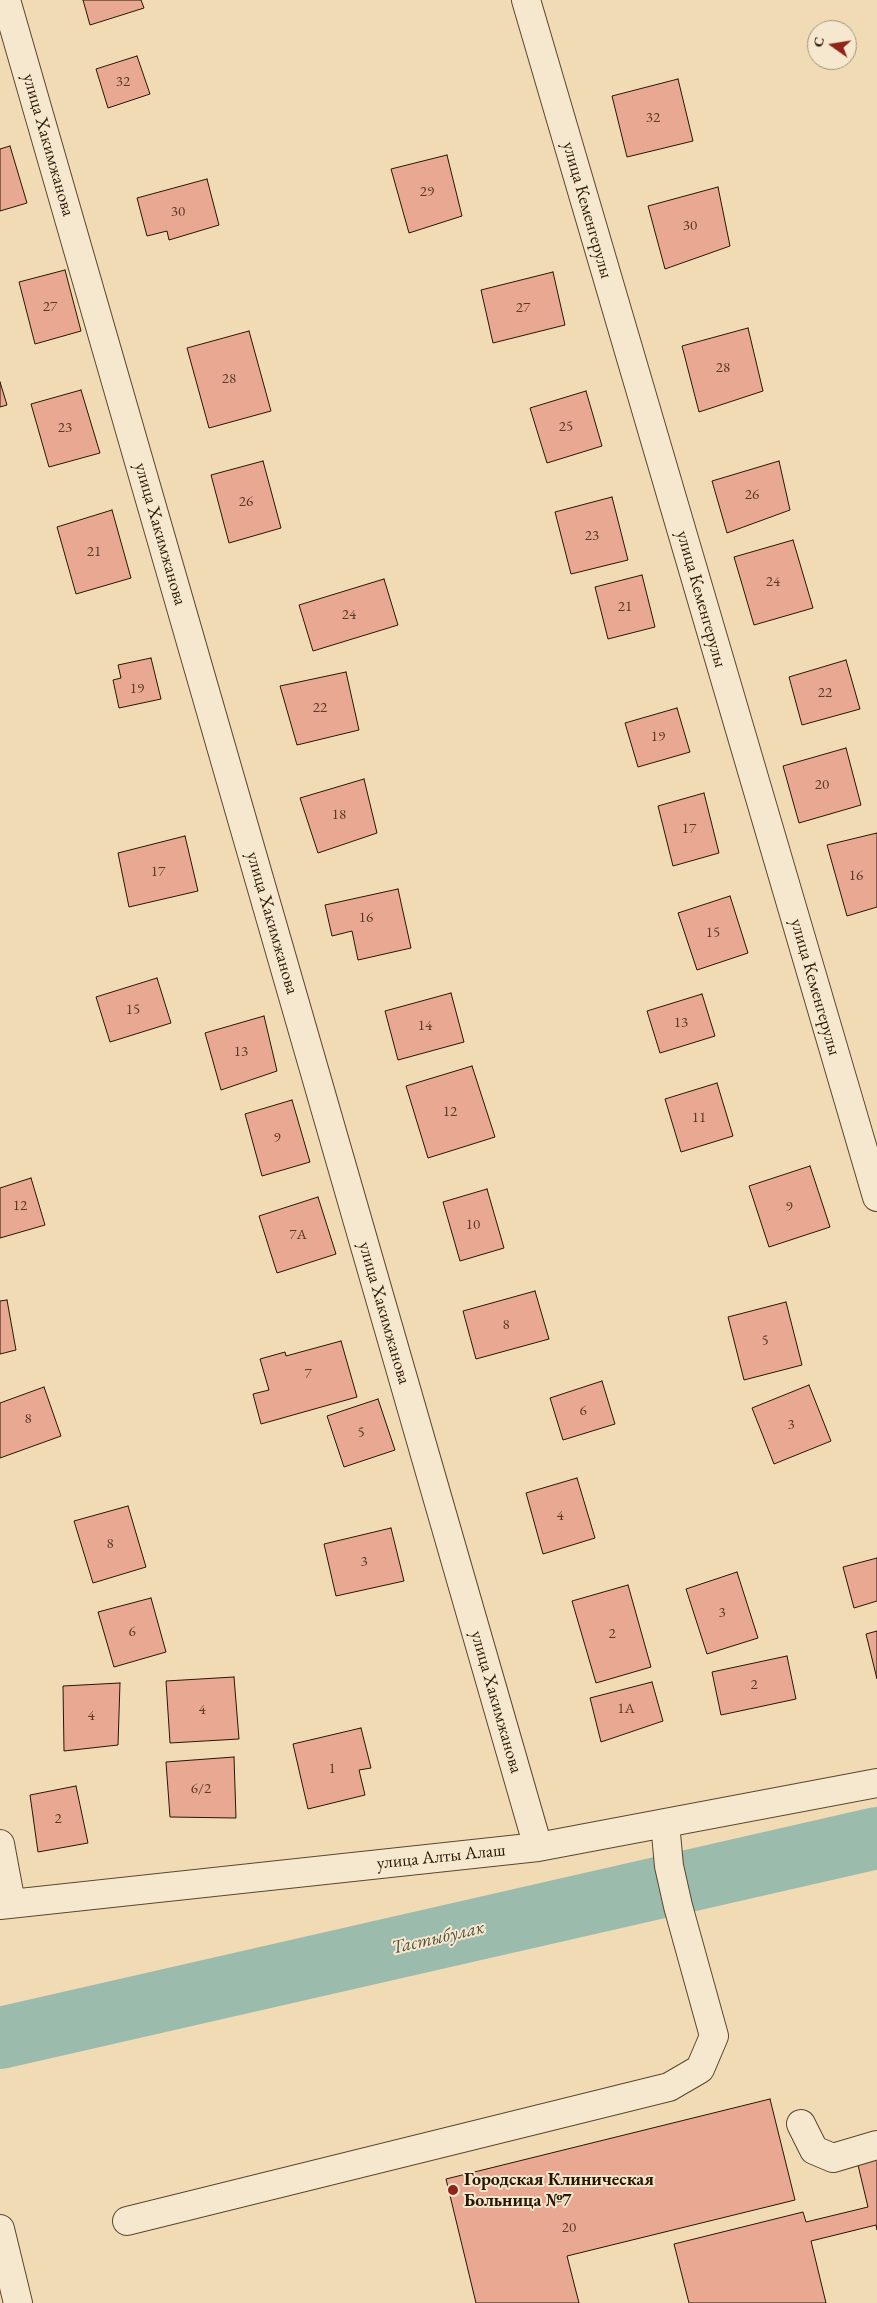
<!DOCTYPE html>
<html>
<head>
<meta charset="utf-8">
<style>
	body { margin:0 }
	#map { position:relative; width:877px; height:2303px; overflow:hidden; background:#f1dbb4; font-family:"EB Garamond",serif }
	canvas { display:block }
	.north { position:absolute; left:807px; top:20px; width:50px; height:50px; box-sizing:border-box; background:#f6e8ce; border:1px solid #a4947c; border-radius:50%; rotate:283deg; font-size:14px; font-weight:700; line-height:20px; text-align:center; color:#281600 }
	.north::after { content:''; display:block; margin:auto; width:18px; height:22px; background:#8f2418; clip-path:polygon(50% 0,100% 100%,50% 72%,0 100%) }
</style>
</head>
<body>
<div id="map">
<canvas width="877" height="2303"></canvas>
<div class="north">С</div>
</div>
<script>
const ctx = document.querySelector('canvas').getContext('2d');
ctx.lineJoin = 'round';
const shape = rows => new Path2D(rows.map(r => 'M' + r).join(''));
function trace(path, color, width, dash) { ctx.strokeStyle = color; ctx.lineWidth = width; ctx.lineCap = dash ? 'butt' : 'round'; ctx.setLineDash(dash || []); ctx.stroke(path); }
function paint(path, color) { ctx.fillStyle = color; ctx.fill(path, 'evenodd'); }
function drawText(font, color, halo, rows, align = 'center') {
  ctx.font = font + ' "EB Garamond",serif'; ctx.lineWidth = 4; ctx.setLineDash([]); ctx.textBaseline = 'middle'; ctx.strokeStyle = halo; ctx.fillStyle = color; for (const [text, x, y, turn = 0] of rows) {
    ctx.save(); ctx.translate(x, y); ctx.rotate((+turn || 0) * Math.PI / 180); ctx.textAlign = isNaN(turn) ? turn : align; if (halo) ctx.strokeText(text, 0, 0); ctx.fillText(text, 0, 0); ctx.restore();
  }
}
trace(shape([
	[0,2038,877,1838]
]), '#9bbbad', 62);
const building = shape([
	[83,0,141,0,144,8,90,25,83,0],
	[137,56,150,94,108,108,96,69,137,56],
	[678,79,693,141,627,157,612,96,678,79],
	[10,146,27,203,0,211,0,149,10,146],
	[447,155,462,216,409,233,391,169,447,155],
	[207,179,219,225,169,240,167,231,147,236,137,198,207,179],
	[718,187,730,246,665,269,648,206,718,187],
	[65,270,81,331,35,344,19,282,65,270],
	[553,272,565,325,493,343,481,290,553,272],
	[748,328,763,391,699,412,682,346,748,328],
	[249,331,271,411,209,428,187,348,249,331],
	[0,382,7,405,0,407,0,382],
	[81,390,100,453,49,467,31,404,81,390],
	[586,391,602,446,547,463,530,408,586,391],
	[263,461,281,528,229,543,211,475,263,461],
	[779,461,790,510,727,533,712,481,779,461],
	[612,497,628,560,571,574,555,512,612,497],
	[112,510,131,578,76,594,57,527,112,510],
	[793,540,813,608,754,625,734,557,793,540],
	[642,575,655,627,608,639,595,587,642,575],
	[384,579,398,625,313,651,299,605,384,579],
	[151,658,161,699,119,708,113,680,121,678,118,665,151,658],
	[846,660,860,709,802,725,789,677,846,660],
	[346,672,359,730,297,745,280,686,346,672],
	[677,708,690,752,638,767,625,723,677,708],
	[846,748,861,805,799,823,783,766,846,748],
	[364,779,377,833,318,853,300,798,364,779],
	[704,793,719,853,673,866,658,806,704,793],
	[877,833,877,907,847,916,827,845,877,833],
	[185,836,198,891,129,907,118,853,185,836],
	[398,889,411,948,358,960,352,931,332,936,325,905,398,889],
	[730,896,748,953,697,970,678,913,730,896],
	[157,978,171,1023,110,1042,96,997,157,978],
	[451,993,464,1042,398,1060,385,1011,451,993],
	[702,994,715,1036,660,1053,647,1011,702,994],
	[264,1016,277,1071,221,1090,205,1033,264,1016],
	[472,1066,495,1137,428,1158,406,1086,472,1066],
	[717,1083,733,1136,681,1152,665,1099,717,1083],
	[292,1100,310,1162,262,1176,245,1114,292,1100],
	[810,1166,830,1227,769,1247,749,1186,810,1166],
	[31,1178,45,1225,0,1238,0,1188,31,1178],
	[487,1189,504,1248,460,1261,443,1202,487,1189],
	[318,1197,336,1254,277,1273,259,1216,318,1197],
	[535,1291,549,1339,476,1359,463,1311,535,1291],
	[7,1300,16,1350,0,1354,0,1301,7,1300],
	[786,1302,802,1365,744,1380,728,1317,786,1302],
	[341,1341,357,1397,261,1424,253,1394,269,1390,260,1359,285,1352,286,1356,341,1341],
	[602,1381,615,1424,563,1440,550,1398,602,1381],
	[809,1385,831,1441,774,1464,752,1408,809,1385],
	[44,1387,61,1436,0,1458,0,1403,44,1387],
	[378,1399,395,1450,344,1467,327,1416,378,1399],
	[577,1478,595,1538,543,1554,526,1493,577,1478],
	[128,1506,146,1567,93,1583,74,1521,128,1506],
	[391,1528,404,1581,336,1596,324,1544,391,1528],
	[877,1558,877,1601,854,1608,843,1567,877,1558],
	[737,1572,758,1638,707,1654,686,1589,737,1572],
	[628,1585,651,1667,596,1683,572,1601,628,1585],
	[151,1598,166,1652,114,1667,98,1612,151,1598],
	[877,1631,877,1679,866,1634,877,1631],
	[787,1656,796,1699,721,1715,712,1672,787,1656],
	[234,1677,239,1739,170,1743,166,1681,234,1677],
	[652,1682,663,1721,601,1742,590,1698,652,1682],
	[120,1683,118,1745,64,1751,63,1686,120,1683],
	[361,1728,371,1768,359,1770,365,1795,308,1809,293,1744,361,1728],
	[234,1757,236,1818,170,1817,166,1762,234,1757],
	[76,1786,88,1843,38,1852,30,1795,76,1786],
	[770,2099,795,2200,567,2256,579,2303,476,2303,446,2179,770,2099],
	[877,2156,877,2230,876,2225,811,2241,826,2303,689,2303,674,2244,803,2212,806,2222,868,2207,857,2161,877,2156]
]);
paint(building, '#e9a892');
trace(building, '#281600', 1);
const minor = shape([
	[6,0,538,1847],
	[526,0,877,1197],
	[0,1844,11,1903],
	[0,1905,538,1847,877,1783],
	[801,2124,814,2150,833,2158,877,2145],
	[127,2221,669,2087,700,2069,714,2036,678,1906,669,1866,665,1823],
	[0,2229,18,2303]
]);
trace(minor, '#5a472d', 30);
trace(minor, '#f6e8ce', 28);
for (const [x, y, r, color] of [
	[453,2190,6,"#8f2418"]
]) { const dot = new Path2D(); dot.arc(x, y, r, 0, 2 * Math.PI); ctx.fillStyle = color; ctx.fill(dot); trace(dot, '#f6e8ce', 2); }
drawText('15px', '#583a24', null, [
	["32",123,82],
	["32",653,118],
	["29",427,192],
	["30",178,212],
	["30",690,226],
	["27",50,307],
	["27",523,308],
	["28",723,368],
	["28",229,379],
	["25",566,427],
	["23",65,428],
	["26",752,495],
	["26",246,502],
	["23",592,536],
	["21",94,552],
	["24",773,582],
	["21",625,607],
	["24",349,615],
	["19",137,689],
	["22",825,693],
	["22",320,708],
	["19",658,737],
	["20",822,785],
	["18",339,815],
	["17",689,829],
	["17",158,872],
	["16",856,876],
	["16",366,918],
	["15",713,933],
	["15",133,1010],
	["13",681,1023],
	["14",425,1026],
	["13",241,1052],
	["12",450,1112],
	["11",699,1118],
	["9",277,1138],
	["12",20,1206],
	["9",789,1207],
	["10",473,1225],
	["7А",298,1235],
	["8",506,1325],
	["5",765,1341],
	["7",308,1374],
	["6",583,1411],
	["8",28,1419],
	["3",791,1425],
	["5",361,1433],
	["4",560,1516],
	["8",110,1544],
	["3",364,1562],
	["3",722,1613],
	["6",132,1632],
	["2",612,1634],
	["2",754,1685],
	["1А",626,1709],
	["4",202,1710],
	["4",91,1716],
	["1",332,1769],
	["6/2",201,1789],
	["2",58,1819],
	["20",569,2228]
]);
drawText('18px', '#281600', '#f6e8ce', [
	["улица Хакимжанова",48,145,74],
	["улица Кеменгерулы",587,210,74],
	["улица Хакимжанова",160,534,74],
	["улица Кеменгерулы",701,599,74],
	["улица Хакимжанова",272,923,74],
	["улица Кеменгерулы",815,987,74],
	["улица Хакимжанова",384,1313,74],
	["улица Хакимжанова",496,1702,74],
	["улица Алты Алаш",441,1857,-6]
]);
drawText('bold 18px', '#281600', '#f6e8ce', [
	["Городская Клиническая",464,2180],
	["Больница №7",464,2201]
], 'left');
drawText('italic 19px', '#50503d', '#f6e8ce', [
	["Тастыбулак",438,1938,-13]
]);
</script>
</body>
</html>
